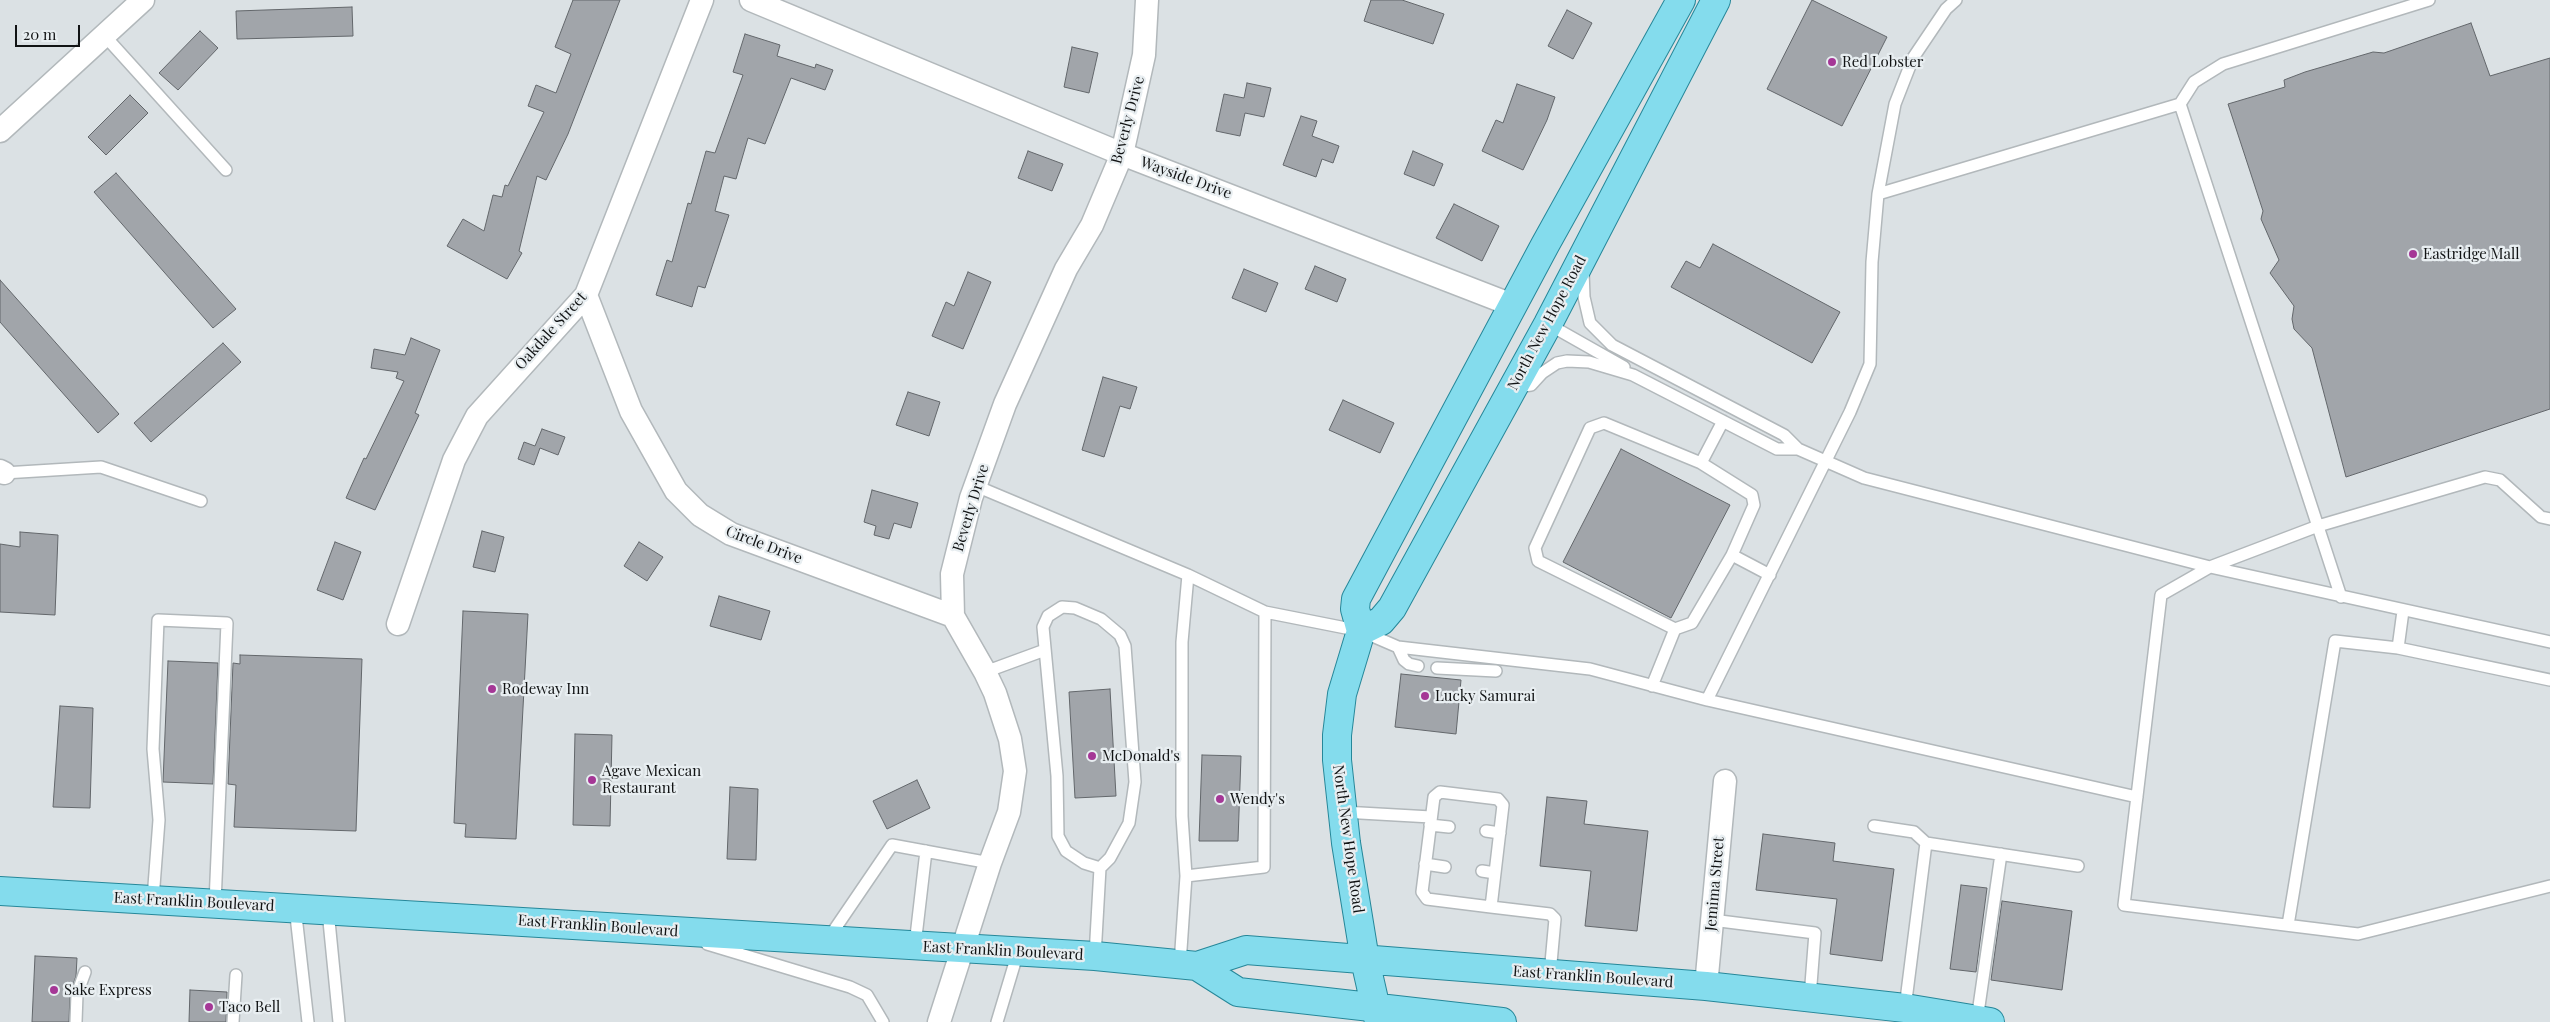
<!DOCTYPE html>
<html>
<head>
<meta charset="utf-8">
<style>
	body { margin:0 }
	#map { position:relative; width:2550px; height:1022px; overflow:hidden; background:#dbe1e4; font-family:"Playfair Display",serif }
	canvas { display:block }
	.scale { position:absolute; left:15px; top:25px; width:65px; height:22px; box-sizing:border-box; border:2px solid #111314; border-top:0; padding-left:6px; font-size:15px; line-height:18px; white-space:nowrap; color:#111314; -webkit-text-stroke:4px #e8eef1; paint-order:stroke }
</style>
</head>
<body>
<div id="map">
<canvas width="2550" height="1022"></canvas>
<div class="scale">20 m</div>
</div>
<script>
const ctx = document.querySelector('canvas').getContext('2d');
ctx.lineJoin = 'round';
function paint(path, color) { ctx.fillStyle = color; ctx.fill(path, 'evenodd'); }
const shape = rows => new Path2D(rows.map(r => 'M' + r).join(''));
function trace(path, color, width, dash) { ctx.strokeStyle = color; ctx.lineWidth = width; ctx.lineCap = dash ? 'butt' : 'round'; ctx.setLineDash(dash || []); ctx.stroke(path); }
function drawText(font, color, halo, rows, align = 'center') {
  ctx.font = font + ' "Playfair Display",serif'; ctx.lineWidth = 4.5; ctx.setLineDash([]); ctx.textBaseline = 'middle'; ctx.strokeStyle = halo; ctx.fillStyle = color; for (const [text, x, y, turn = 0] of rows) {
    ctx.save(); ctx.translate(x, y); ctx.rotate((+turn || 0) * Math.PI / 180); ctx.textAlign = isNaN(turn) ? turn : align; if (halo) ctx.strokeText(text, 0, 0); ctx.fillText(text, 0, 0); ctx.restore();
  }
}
const building = shape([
	[573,0,620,0,568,134,546,180,537,176,519,251,522,253,507,279,447,246,463,219,484,231,493,195,502,197,505,185,508,186,544,112,528,106,536,85,556,93,571,54,555,47,573,0],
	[1371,0,1402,0,1444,14,1433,44,1364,21,1371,0],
	[1812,0,1887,37,1842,126,1767,89,1812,0],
	[352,7,353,36,237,39,236,11,352,7],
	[1567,10,1592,23,1573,59,1548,46,1567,10],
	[2471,23,2490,76,2550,58,2550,409,2346,477,2312,348,2294,329,2292,319,2294,306,2270,273,2279,260,2261,219,2263,211,2228,104,2285,87,2284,80,2305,72,2373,52,2384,53,2471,23],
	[200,31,218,48,178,90,159,73,200,31],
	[745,34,780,45,777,56,815,68,816,64,833,70,825,90,791,78,765,144,748,138,736,179,724,176,715,211,729,215,705,288,698,286,692,307,656,295,667,260,672,262,688,203,691,204,706,151,715,153,743,75,733,72,745,34],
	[1072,47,1098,53,1089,93,1064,87,1072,47],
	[1247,83,1271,88,1264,117,1245,113,1240,136,1216,131,1224,94,1244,98,1247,83],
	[1517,84,1555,97,1547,120,1523,170,1482,151,1496,120,1503,123,1517,84],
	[130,95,148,113,106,155,88,137,130,95],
	[1301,116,1317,121,1312,136,1339,146,1333,163,1322,159,1316,177,1283,165,1301,116],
	[1028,151,1063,164,1052,191,1018,178,1028,151],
	[1413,151,1443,164,1434,186,1404,174,1413,151],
	[116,173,236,309,213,328,94,192,116,173],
	[1454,204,1499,226,1482,261,1436,238,1454,204],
	[1713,244,1840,312,1812,363,1671,287,1686,261,1700,268,1713,244],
	[1315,266,1346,279,1337,302,1305,289,1315,266],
	[1244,269,1278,283,1266,312,1232,298,1244,269],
	[968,272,991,282,963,349,932,336,946,302,954,306,968,272],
	[0,280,119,414,98,433,0,322,0,280],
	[411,338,440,350,415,413,419,415,375,510,346,498,364,458,366,459,404,381,396,378,398,372,371,368,374,349,405,355,411,338],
	[223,343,241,362,151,442,134,423,223,343],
	[1103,377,1137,387,1130,409,1120,406,1104,457,1082,450,1103,377],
	[908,392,940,402,929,436,896,425,908,392],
	[1343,400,1394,423,1380,453,1329,430,1343,400],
	[542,429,565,437,558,455,540,448,534,465,518,459,524,442,535,446,542,429],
	[1621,449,1730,505,1671,618,1563,562,1621,449],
	[872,490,918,503,911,528,894,523,889,539,874,535,876,526,864,522,872,490],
	[482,531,504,537,495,572,473,567,482,531],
	[20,532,58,535,55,615,0,612,0,544,20,547,20,532],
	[335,542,361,552,343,600,317,590,335,542],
	[639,542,663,557,647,581,624,566,639,542],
	[719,596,770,611,761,640,710,626,719,596],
	[463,611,528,614,516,839,465,837,466,824,454,823,463,611],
	[240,655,362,659,356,831,234,827,236,785,228,784,233,663,240,664,240,655],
	[168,661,218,663,213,784,163,782,168,661],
	[1401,674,1461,680,1456,734,1395,727,1401,674],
	[1110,689,1116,796,1075,798,1069,692,1110,689],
	[60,706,93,708,90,808,53,807,60,706],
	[575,734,612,735,610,826,573,825,575,734],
	[1202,755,1241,756,1238,841,1199,841,1202,755],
	[917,780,930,808,887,829,873,801,917,780],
	[730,787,758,789,756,860,727,859,730,787],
	[1547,797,1587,801,1584,824,1648,831,1637,931,1585,926,1591,871,1540,866,1547,797],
	[1763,834,1835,843,1833,861,1894,869,1882,961,1830,954,1837,899,1756,890,1763,834],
	[1961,885,1987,888,1976,972,1950,969,1961,885],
	[2002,901,2072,911,2062,990,1991,980,2002,901],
	[35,956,77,958,76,976,70,993,69,1022,32,1022,35,956],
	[190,990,227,992,226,1022,189,1022,190,990]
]);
paint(building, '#a1a5aa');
trace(building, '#63676b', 1);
const lane = shape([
	[104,35,226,170],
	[2180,104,2194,82,2223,64,2429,0],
	[1878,194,2180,104,2341,597],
	[1583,271,1584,297,1590,323,1612,345,1784,435,1798,449,1864,478,2210,567,2550,642],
	[1548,324,1624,367],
	[1516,387,1531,385,1542,373,1557,363,1567,361,1589,362,1633,375,1777,449,1798,449],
	[1701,463,1752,495,1754,505,1732,555],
	[4,473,101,467,201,501],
	[976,486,1188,575],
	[2550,519,2541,517,2500,480,2485,477,2318,526,2210,567,2161,595,2124,905,2358,934,2550,886],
	[2403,611,2398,648,2550,680],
	[1675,629,1692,623,1732,555,1770,575],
	[1398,647,1404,660,1409,664,1418,666],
	[1437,668,1496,671],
	[985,672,1045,650],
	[1652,686,1675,629,1538,561,1535,548,1590,428,1604,423,1701,463,1723,421],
	[1707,700,2137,797],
	[1343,812,1431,817],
	[1430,825,1449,827],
	[1874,826,1914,832,1926,843],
	[1486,831,1500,833],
	[1425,864,1445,867],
	[1482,871,1495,873],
	[1186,876,1264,867,1265,612],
	[153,899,159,820,153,749,158,620,227,623,215,903],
	[295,907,308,1022],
	[1491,907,1503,805,1498,799,1440,792,1434,797,1422,892,1427,899,1491,907,1550,914,1555,919,1550,974],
	[328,911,339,1022],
	[1712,920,1815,933,1810,997],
	[2288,925,2335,641,2398,648],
	[828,939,892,845,990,863],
	[707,944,850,987,867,995,883,1022],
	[915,945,926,851],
	[1095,956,1100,868,1110,858,1129,823,1135,782,1125,646,1120,635,1101,619,1075,608,1062,607,1048,616,1043,627,1057,776,1058,836,1066,851,1084,863,1100,868],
	[1180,964,1186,876,1182,816,1182,642,1188,575,1265,612,1361,631,1398,647,1590,669,1707,700,1850,412,1870,364,1872,262,1878,194,1895,104,1913,58,1946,9,1956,0],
	[1905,1008,1926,843,2078,866],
	[1977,1020,2001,854],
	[76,1022,77,994,85,972],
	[233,1022,236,975],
	[997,1022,1018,952]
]);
const street = shape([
	[751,0,1122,154,1512,305],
	[0,131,143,0],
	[586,295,631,411,676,491,700,515,731,534,953,616],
	[0,471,4,473],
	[398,624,454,460,477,416,586,295,702,0],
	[1706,986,1725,781],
	[939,1022,990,863,1009,812,1015,771,1010,739,995,693,985,672,953,616,952,574,971,498,1005,404,1066,269,1092,225,1122,154,1144,55,1147,0]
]);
const primary = shape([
	[1361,631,1381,621,1392,608,1548,324,1716,0],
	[0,891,1095,956,1197,966,1246,950,1706,986,1905,1008,1990,1022],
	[1197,966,1238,992,1502,1022],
	[1379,1022,1365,960,1346,843,1337,760,1337,735,1342,694,1361,631,1355,609,1356,599,1545,245,1681,0]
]);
trace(lane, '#b2b8bb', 14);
trace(street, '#b2b8bb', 25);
trace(primary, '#268799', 30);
trace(lane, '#fff', 11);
trace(street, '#fff', 22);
trace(primary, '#84dced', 28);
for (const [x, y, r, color] of [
	[1832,62,5,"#a53796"],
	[2413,254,5,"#a53796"],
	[492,689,5,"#a53796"],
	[1425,696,5,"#a53796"],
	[1092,756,5,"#a53796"],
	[592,780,5,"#a53796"],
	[1220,799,5,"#a53796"],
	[54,990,5,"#a53796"],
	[209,1007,5,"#a53796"]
]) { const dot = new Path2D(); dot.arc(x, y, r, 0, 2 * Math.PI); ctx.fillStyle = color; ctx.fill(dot); trace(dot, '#e8eef1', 2); }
drawText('15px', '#111314', '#e8eef1', [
	["Red Lobster",1842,62],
	["Eastridge Mall",2423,254],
	["Rodeway Inn",502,689],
	["Lucky Samurai",1435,696],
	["McDonald's",1102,756],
	["Agave Mexican",602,771],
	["Restaurant",602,788],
	["Wendy's",1230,799],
	["Sake Express",64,990],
	["Taco Bell",219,1007]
], 'left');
drawText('15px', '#111314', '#e8eef1', [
	["Beverly Drive",1128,120,-75],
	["Wayside Drive",1186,178,20],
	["North New Hope Road",1547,323,-62],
	["Oakdale Street",551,331,-48],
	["Beverly Drive",971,508,-73],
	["Circle Drive",764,545,21],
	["North New Hope Road",1348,839,82],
	["Jemima Street",1715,884,-85],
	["East Franklin Boulevard",194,902,3],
	["East Franklin Boulevard",598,926,4],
	["East Franklin Boulevard",1003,951,3],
	["East Franklin Boulevard",1593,977,4]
]);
</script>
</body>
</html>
